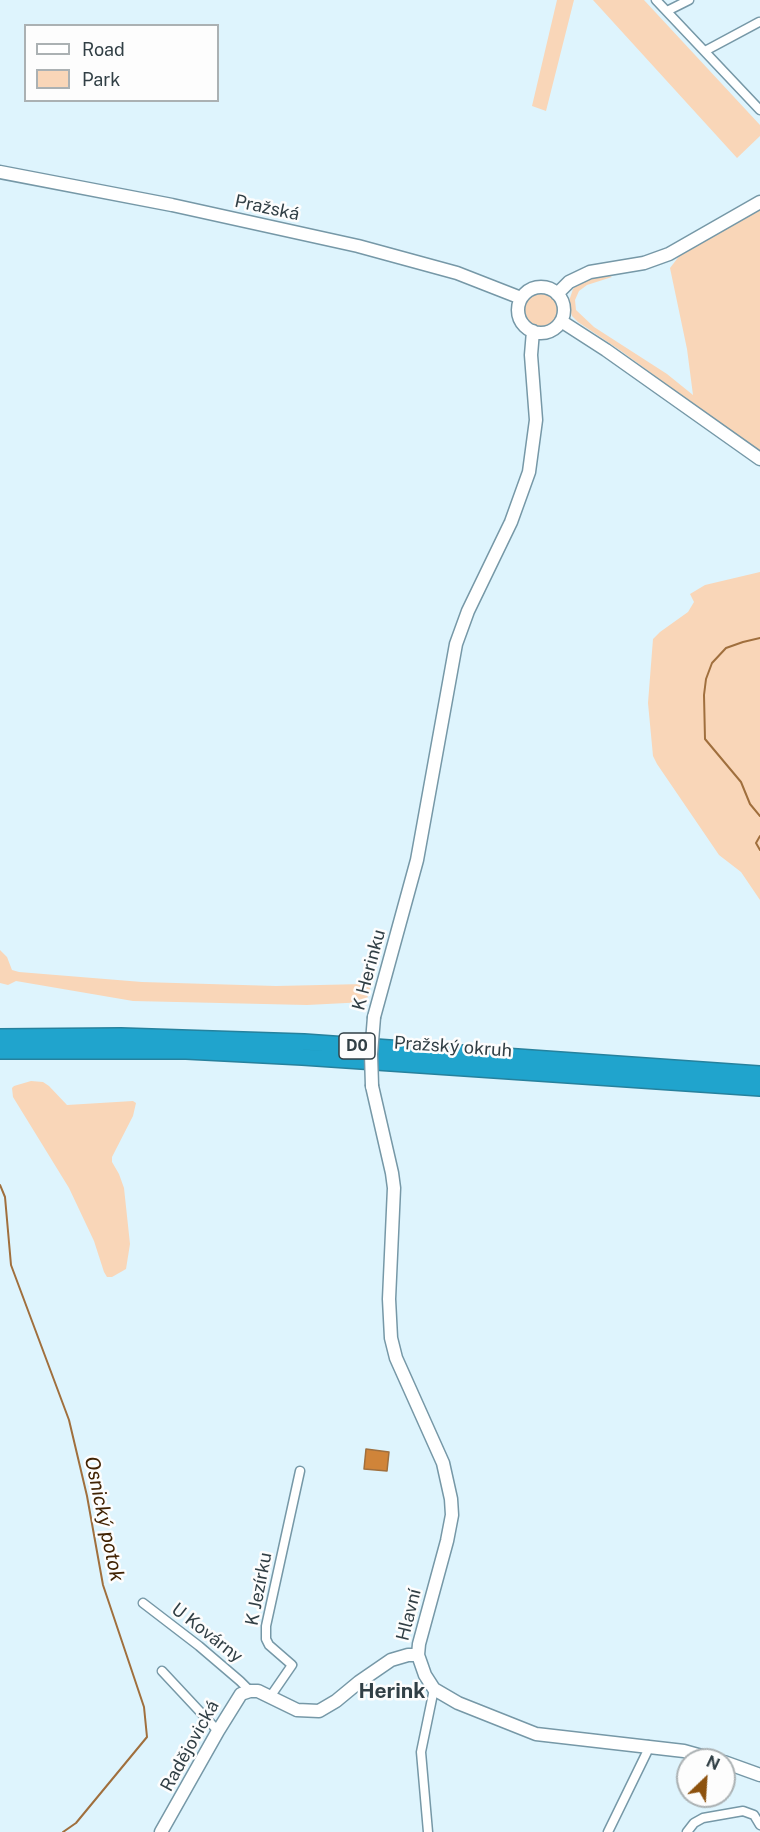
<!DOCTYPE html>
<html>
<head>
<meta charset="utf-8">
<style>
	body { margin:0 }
	#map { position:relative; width:760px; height:1832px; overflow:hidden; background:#def4fd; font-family:"Public Sans",sans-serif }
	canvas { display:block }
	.legend { position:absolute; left:24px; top:24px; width:195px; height:78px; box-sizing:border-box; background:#fdfdfd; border:2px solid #abb1b3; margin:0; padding:8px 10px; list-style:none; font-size:18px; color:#313f45 }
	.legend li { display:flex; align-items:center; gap:12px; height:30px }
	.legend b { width:30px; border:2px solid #abb1b3 }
	.north { position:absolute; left:676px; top:1748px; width:60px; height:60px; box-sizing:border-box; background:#fdfdfd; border:2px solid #abb1b3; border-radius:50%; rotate:25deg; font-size:16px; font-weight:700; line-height:24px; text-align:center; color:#313f45 }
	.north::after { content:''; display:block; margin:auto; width:21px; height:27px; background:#8d520e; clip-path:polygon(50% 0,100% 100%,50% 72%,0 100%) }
</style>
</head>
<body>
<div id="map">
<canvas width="760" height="1832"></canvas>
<ul class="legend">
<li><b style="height:8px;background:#fff"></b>Road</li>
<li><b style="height:16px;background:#f9d6b8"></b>Park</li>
</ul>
<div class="north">N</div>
</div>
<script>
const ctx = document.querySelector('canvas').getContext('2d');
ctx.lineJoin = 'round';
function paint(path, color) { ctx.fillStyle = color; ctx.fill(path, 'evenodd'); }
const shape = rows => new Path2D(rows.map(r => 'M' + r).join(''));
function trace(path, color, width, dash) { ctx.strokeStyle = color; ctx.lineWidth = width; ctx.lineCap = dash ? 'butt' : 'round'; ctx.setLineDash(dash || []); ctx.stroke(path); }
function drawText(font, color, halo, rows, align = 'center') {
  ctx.font = font + ' "Public Sans",sans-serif'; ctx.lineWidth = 5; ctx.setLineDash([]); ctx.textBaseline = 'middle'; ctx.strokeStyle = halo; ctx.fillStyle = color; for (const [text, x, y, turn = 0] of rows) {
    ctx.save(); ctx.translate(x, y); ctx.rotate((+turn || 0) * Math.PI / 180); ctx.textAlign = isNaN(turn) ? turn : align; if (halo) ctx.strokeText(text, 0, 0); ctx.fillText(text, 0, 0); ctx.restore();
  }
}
paint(shape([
	[557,0,574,0,546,111,532,106],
	[593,0,644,0,760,125,760,136,737,158],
	[760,209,760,453,621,351,578,322,572,316,568,304,573,289,577,284,593,277,607,274,612,277,587,285,579,291,575,300,576,310,594,327,667,374,693,395,687,349,670,268,680,255],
	'523 310a18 18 0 1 1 36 0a18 18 0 1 1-36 0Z',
	[760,572,760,900,741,872,719,855,657,764,653,756,648,703,653,639,660,632,688,612,694,602,690,594,705,585],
	[0,950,7,957,12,970,19,972,142,982,276,986,364,984,374,976,366,1002,307,1005,133,1001,16,981,8,985,0,983],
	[31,1081,43,1082,49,1086,67,1105,133,1101,136,1103,133,1116,112,1157,112,1162,119,1174,124,1188,130,1244,126,1269,112,1277,107,1277,104,1272,94,1241,69,1188,13,1097,12,1088,14,1086]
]), '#f9d6b8');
const water = shape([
	[366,1449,389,1452,387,1471,364,1469,366,1449]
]);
paint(water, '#d08439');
trace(water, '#a06f3d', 1.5);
trace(shape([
	[760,638,743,642,726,648,712,663,706,679,704,695,705,739,741,782,750,804,760,816],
	[760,836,756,843,760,850],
	[0,1185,5,1197,11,1265,69,1420,87,1496,103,1585,144,1707,147,1737,76,1823,63,1832]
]), '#a06f3d', 2);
const street = shape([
	[656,0,760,110],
	[667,11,689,0],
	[705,51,759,22],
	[143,1603,199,1646,240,1681,250,1691],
	[162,1671,218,1731],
	[270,1697,292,1665,269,1645,266,1639,266,1626,300,1471],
	[428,1832,421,1752,434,1689],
	[608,1832,647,1752,648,1745],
	[687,1832,694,1823,703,1818,743,1811,754,1815,760,1825]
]);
const secondary = shape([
	[0,172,172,205,358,246,457,273,521,298],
	'518 310a23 23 0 1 1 46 0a23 23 0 1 1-46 0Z',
	[557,294,569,282,590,272,644,263,669,254,760,202],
	[561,321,606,350,760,459],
	[374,1017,417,860,456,644,468,611,511,522,529,472,536,420,531,355,533,331],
	[372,1086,392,1173,394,1188,389,1299,391,1338,396,1358,443,1463,451,1499,452,1515,447,1541,419,1644,418,1655,425,1675,434,1689,458,1703,536,1734,684,1751,716,1760],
	[724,1762,760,1775],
	[161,1832,218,1731,241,1694,250,1691,258,1691,297,1710,319,1711,336,1701,359,1682,391,1660,408,1655,418,1655]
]);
const highway = shape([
	[0,1037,121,1036,304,1042,760,1074],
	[0,1051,186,1051,302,1057,760,1088]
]);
trace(street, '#7698a7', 11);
trace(secondary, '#7698a7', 15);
trace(highway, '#26819d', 18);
trace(street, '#fff', 8);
trace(secondary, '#fff', 12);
trace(highway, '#20a4cd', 15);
const secondaryBridge = shape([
	[372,1086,371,1054,374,1017]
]);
trace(secondaryBridge, '#7698a7', 15, []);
trace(secondaryBridge, '#fff', 12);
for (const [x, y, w] of [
	[357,1046,36]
]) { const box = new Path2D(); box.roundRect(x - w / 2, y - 13, w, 26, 4.5); ctx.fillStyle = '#fdfdfd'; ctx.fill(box); trace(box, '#313f45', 1.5); }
drawText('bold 16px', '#313f45', null, [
	["D0",357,1046]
]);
drawText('18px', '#313f45', '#fdfdfd', [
	["Pražská",267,208,12],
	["K Herinku",369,970,-75],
	["Pražský okruh",453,1047,4],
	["K Jezírku",259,1589,-79],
	["Hlavní",409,1615,-76],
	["U Kovárny",207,1633,38],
	["Radějovická",190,1746,-61]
]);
drawText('italic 20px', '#412303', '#fdfdfd', [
	["Osnický potok",104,1519,78]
]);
drawText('bold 21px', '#313f45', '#fdfdfd', [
	["Herink",392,1692]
]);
</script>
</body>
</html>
